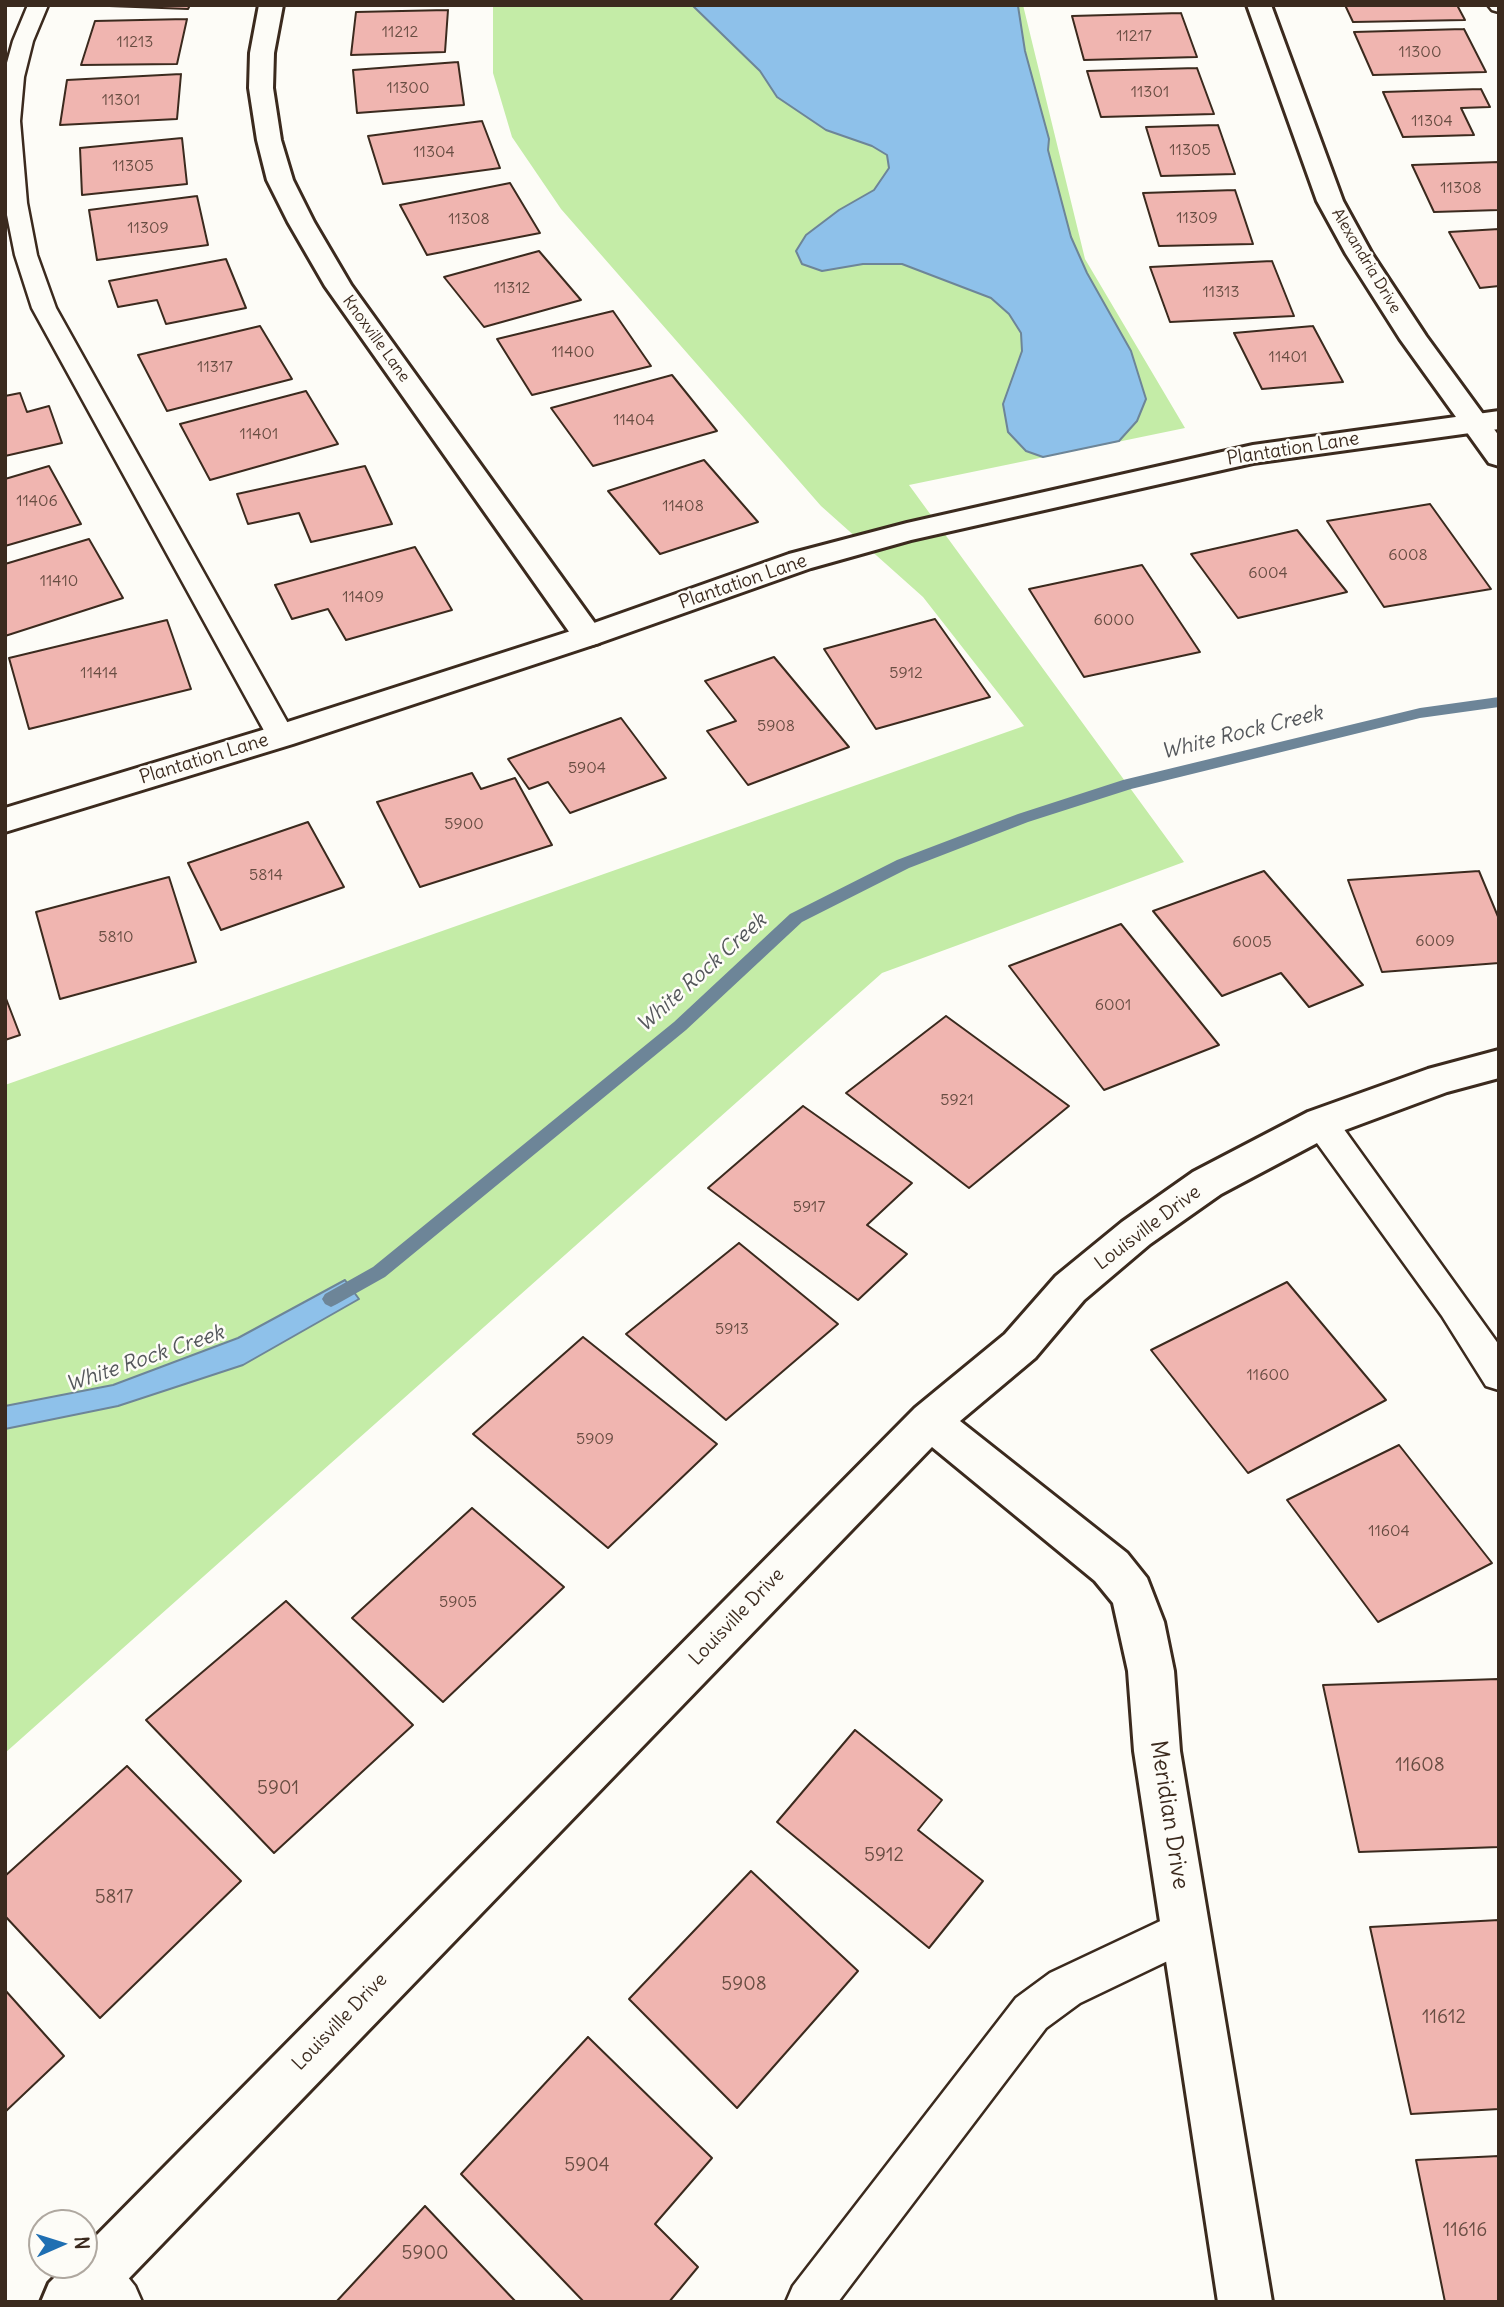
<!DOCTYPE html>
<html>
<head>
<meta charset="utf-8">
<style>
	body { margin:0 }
	#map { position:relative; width:1504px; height:2307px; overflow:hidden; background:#fdfcf7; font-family:Delius,sans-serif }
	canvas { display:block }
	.frame { position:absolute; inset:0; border:7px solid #3b2a1e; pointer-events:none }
	.north { position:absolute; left:28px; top:2209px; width:70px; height:70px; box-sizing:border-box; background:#fdfcf7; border:2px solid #afa8a0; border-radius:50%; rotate:87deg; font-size:19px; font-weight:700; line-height:28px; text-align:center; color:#3b2a1e }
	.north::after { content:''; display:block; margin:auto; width:24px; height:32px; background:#1f6fb2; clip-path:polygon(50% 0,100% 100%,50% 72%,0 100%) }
</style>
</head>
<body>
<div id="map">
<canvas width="1504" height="2307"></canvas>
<div class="frame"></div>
<div class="north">N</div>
</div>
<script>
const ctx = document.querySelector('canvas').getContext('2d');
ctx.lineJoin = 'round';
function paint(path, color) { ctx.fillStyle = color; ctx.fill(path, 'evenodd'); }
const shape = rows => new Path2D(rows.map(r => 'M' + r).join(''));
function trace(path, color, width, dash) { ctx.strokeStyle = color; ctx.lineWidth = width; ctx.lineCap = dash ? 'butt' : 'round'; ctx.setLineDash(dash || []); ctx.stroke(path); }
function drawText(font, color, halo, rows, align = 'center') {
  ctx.font = font + ' Delius,sans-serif'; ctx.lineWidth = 5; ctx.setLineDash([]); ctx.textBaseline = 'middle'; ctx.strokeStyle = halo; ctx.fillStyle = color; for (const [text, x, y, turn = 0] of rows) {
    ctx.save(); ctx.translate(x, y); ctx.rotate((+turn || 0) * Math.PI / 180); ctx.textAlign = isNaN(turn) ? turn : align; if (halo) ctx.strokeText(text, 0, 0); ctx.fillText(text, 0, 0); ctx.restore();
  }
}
paint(shape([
	[493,5,1023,5,1085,259,1185,428,909,485,1184,862,882,973,5,1753,5,1085,1024,726,923,597,821,506,561,209,512,137,493,73]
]), '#c4eca7');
const water = shape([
	[692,5,1018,6,1025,51,1049,139,1048,150,1071,237,1087,273,1131,351,1146,399,1137,421,1119,441,1043,457,1026,451,1008,432,1003,404,1022,351,1021,333,1009,314,991,298,902,264,863,264,822,271,802,264,796,251,806,235,839,210,874,190,889,168,887,155,872,146,826,130,777,97,760,71,692,5],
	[345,1280,359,1299,243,1365,118,1406,5,1429,5,1406,113,1385,238,1338,345,1280]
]);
paint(water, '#8ec1ea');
trace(water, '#6d8598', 2);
paint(shape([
	[1499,697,1499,707,1420,718,1131,789,1028,822,909,868,802,922,686,1030,385,1277,337,1304,331,1307,325,1304,322,1299,325,1294,373,1267,674,1022,790,914,897,860,1018,814,1123,780,1420,708,1499,697]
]), '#6d8598');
const building = shape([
	[83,5,190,5,188,9,83,5],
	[1345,5,1457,5,1465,20,1353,22,1345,5],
	[448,10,445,52,351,55,356,12,448,10],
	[1181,13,1197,57,1084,60,1072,16,1181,13],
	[187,19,177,64,81,65,95,21,187,19],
	[1464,29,1486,72,1373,75,1354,32,1464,29],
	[458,62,464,105,357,113,353,70,458,62],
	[1197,68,1214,114,1101,117,1087,71,1197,68],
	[181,74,177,119,60,125,67,80,181,74],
	[1481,89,1490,107,1461,108,1474,135,1403,137,1383,92,1481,89],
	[482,121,500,168,383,184,368,136,482,121],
	[1218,125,1235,174,1161,176,1146,127,1218,125],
	[182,138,187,184,82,195,80,148,182,138],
	[1499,162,1499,210,1434,212,1412,165,1499,162],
	[510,183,540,233,427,255,400,205,510,183],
	[1235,190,1253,244,1159,246,1143,193,1235,190],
	[197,196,208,245,97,260,89,210,197,196],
	[1499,229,1499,286,1480,288,1449,232,1499,229],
	[539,251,581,300,484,327,444,277,539,251],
	[226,259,246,308,166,324,157,300,118,307,109,281,226,259],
	[1272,261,1294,316,1170,322,1150,267,1272,261],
	[613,311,651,366,532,395,497,339,613,311],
	[260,326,292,379,167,411,138,355,260,326],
	[1313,326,1343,382,1262,389,1234,333,1313,326],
	[672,375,717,431,593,466,551,408,672,375],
	[306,391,338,444,210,480,180,424,306,391],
	[20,393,27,412,49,406,62,443,5,456,5,396,20,393],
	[704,460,758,522,660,554,608,491,704,460],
	[49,466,81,524,5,546,5,479,49,466],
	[365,466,392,524,311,542,299,513,248,524,237,494,365,466],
	[1430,504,1491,589,1384,607,1327,521,1430,504],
	[1297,530,1347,592,1238,618,1191,554,1297,530],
	[89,539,123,598,5,636,5,564,89,539],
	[415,547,452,610,346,640,328,609,292,619,275,585,415,547],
	[1142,565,1200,652,1084,677,1029,589,1142,565],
	[935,619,990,697,876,729,824,649,935,619],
	[167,620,191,689,29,729,9,658,167,620],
	[774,657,849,747,748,785,707,731,736,721,705,681,774,657],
	[621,718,666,778,570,813,548,782,529,789,508,759,621,718],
	[472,773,481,789,515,778,552,845,420,887,377,802,472,773],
	[308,822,344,887,221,930,188,863,308,822],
	[1264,871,1363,985,1309,1007,1281,973,1222,996,1153,911,1264,871],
	[1479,871,1499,919,1499,963,1382,972,1348,880,1479,871],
	[169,877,196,962,60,999,36,912,169,877],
	[1121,924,1219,1045,1104,1090,1009,966,1121,924],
	[5,996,20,1035,5,1040,5,996],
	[946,1016,1069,1106,969,1188,846,1093,946,1016],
	[803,1106,912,1183,867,1225,907,1254,858,1300,708,1188,803,1106],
	[739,1243,838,1324,726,1420,626,1334,739,1243],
	[1287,1282,1386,1400,1248,1473,1151,1350,1287,1282],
	[583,1337,717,1444,608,1548,473,1434,583,1337],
	[1399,1445,1492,1563,1378,1622,1287,1500,1399,1445],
	[472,1508,564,1587,443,1702,352,1618,472,1508],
	[286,1601,413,1725,274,1853,146,1720,286,1601],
	[1498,1679,1499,1847,1359,1852,1323,1685,1498,1679],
	[855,1730,942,1800,918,1830,983,1881,929,1948,777,1822,855,1730],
	[127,1766,241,1881,100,2018,5,1916,5,1876,127,1766],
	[751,1871,858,1971,737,2108,629,1999,751,1871],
	[1499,1920,1499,2109,1411,2114,1370,1927,1499,1920],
	[5,1990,64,2056,5,2112,5,1990],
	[588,2037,712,2158,655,2224,698,2267,669,2302,584,2302,461,2174,588,2037],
	[1499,2156,1499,2302,1445,2302,1416,2160,1499,2156],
	[425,2206,516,2302,336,2302,425,2206]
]);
paint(building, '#f0b5b0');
trace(building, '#3b2a1e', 2);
const lane = shape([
	[28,5,48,5,33,41,24,77,20,121,27,203,37,255,56,308,295,736,291,743,281,746,271,743,267,736,32,308,15,255,5,205,5,70,13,41,28,5],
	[1488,5,1499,5,1499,12,1492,10,1488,5],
	[1321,1110,1333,1114,1499,1345,1499,1390,1486,1386,1442,1316,1309,1132,1305,1123,1309,1114,1321,1110],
	[1188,1908,1203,1914,1209,1929,1203,1944,1080,2003,1046,2028,838,2302,786,2302,793,2286,1016,1998,1050,1973,1188,1908],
	[95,2249,111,2256,135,2286,142,2302,89,2302,72,2272,75,2265,84,2265,84,2253,95,2249]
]);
const street = shape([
	[259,5,283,5,274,53,273,88,281,140,293,180,314,222,351,285,599,629,604,636,599,643,588,646,577,643,325,286,288,222,267,180,257,140,249,88,250,53,259,5],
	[1247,5,1271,5,1343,201,1372,254,1426,336,1499,436,1499,466,1489,463,1400,339,1346,254,1317,201,1247,5],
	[1499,1050,1499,1078,1447,1092,1334,1134,1221,1194,1150,1244,1084,1300,1035,1358,960,1421,1127,1553,1147,1578,1164,1622,1174,1671,1180,1751,1272,2302,1218,2302,1134,1751,1128,1671,1113,1603,1095,1581,932,1447,106,2302,41,2302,49,2283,67,2265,84,2265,84,2248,915,1408,1005,1334,1056,1276,1122,1222,1193,1172,1308,1112,1428,1069,1499,1050]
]);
const secondary = shape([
	[1499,411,1499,429,1253,463,911,540,811,568,599,643,293,744,5,832,5,808,269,728,577,629,789,554,907,523,1253,445,1499,411]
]);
trace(lane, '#3b2a1e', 5);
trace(street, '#3b2a1e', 6);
trace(secondary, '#3b2a1e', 6);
paint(lane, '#fdfcf7');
paint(street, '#fdfcf7');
paint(secondary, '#fdfcf7');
drawText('16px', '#684d42', null, [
	["11212",400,32],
	["11217",1134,36],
	["11213",135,42],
	["11300",1420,52],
	["11300",408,88],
	["11301",1150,92],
	["11301",121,100],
	["11304",1432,121],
	["11305",1190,150],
	["11304",434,152],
	["11305",133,166],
	["11308",1461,188],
	["11309",1197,218],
	["11308",469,219],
	["11309",148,228],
	["11312",512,288],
	["11313",1221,292],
	["11400",573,352],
	["11401",1288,357],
	["11317",215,367],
	["11404",634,420],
	["11401",259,434],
	["11406",37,501],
	["11408",683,506],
	["6008",1408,555],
	["6004",1268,573],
	["11410",59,581],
	["11409",363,597],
	["6000",1114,620],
	["11414",99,673],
	["5912",906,673],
	["5908",776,726],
	["5904",587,768],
	["5900",464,824],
	["5814",266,875],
	["5810",116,937],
	["6009",1435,941],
	["6005",1252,942],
	["6001",1113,1005],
	["5921",957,1100],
	["5917",809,1207],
	["5913",732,1329],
	["11600",1268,1375],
	["5909",595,1439],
	["11604",1389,1531],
	["5905",458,1602]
]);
drawText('16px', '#3b2a1e', '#fdfcf7', [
	["Alexandria Drive",1366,261,59],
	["Knoxville Lane",376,339,54]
]);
drawText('19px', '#3b2a1e', '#fdfcf7', [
	["Plantation Lane",1293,449,-9],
	["Plantation Lane",743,582,-19],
	["Plantation Lane",204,759,-17],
	["Louisville Drive",1148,1228,-37],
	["Louisville Drive",737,1617,-46],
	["Louisville Drive",340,2022,-46]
]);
drawText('19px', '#684d42', null, [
	["11608",1420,1766],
	["5901",278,1789],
	["5912",884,1856],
	["5817",114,1898],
	["5908",744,1985],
	["11612",1444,2018],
	["5904",587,2166],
	["11616",1465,2231],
	["5900",425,2254]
]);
drawText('italic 21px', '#54575b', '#fdfcf7', [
	["White Rock Creek",1242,733,-14],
	["White Rock Creek",702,973,-42],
	["White Rock Creek",145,1359,-19]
]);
drawText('23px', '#3b2a1e', '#fdfcf7', [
	["Meridian Drive",1169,1815,81]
]);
</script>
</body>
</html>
